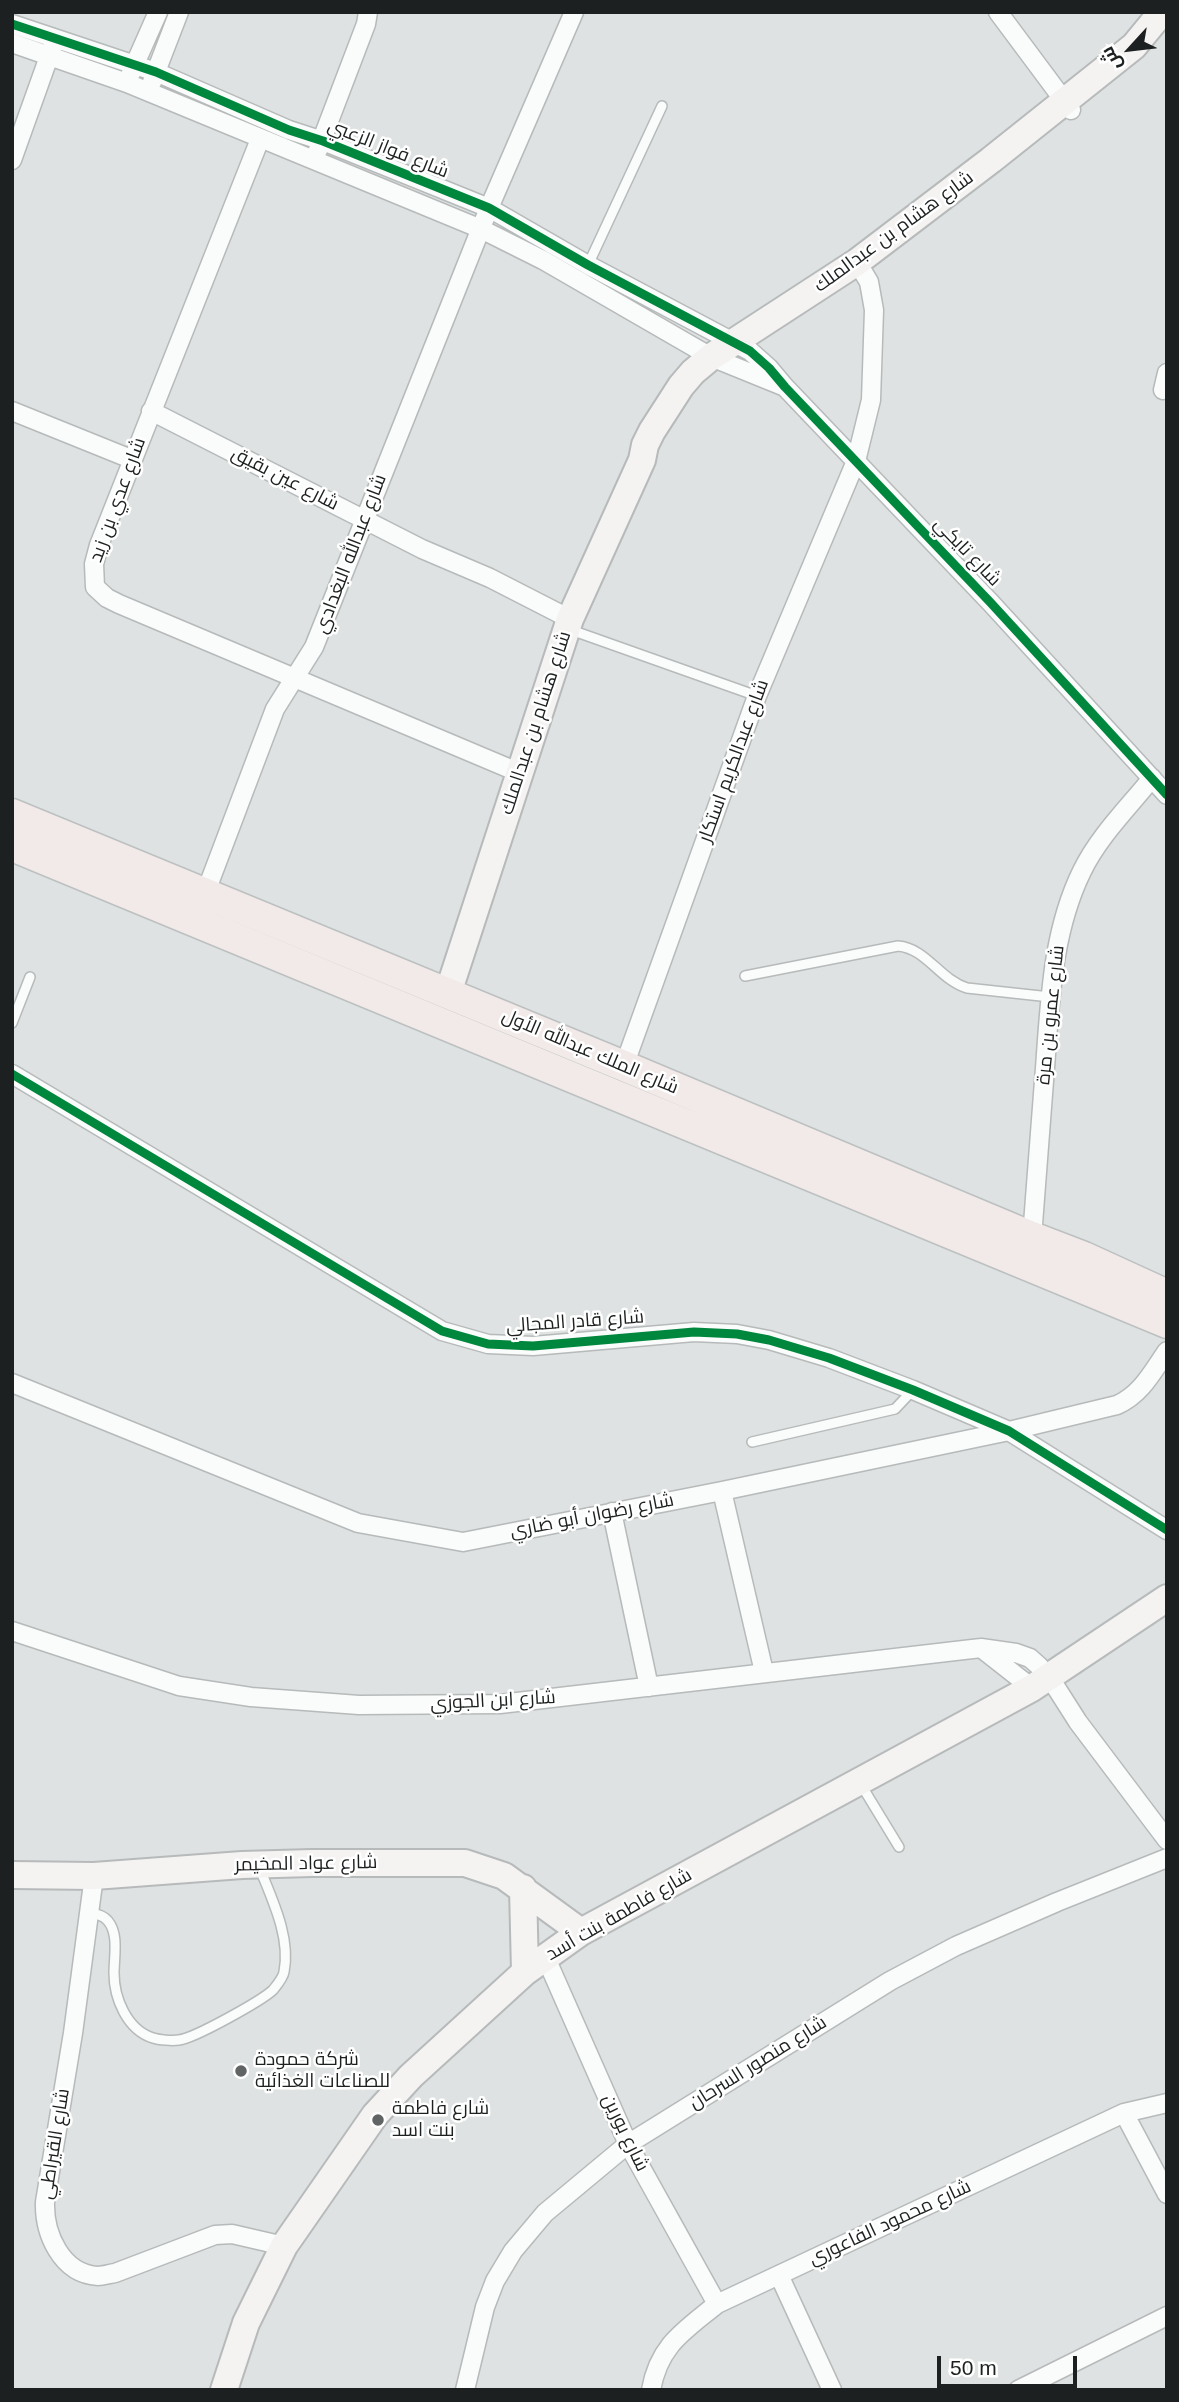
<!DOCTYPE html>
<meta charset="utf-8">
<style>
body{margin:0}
#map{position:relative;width:1179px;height:2402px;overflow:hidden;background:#dee2e2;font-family:Arial,Cairo,sans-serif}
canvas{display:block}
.frame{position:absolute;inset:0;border:14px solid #1d2020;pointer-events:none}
.north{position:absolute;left:1095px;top:14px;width:70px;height:70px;-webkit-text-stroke:5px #fff;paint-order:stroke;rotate:243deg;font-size:19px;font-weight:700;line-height:28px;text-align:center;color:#1d2020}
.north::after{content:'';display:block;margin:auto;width:24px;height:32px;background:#1d2020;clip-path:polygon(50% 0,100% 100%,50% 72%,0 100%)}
.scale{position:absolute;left:937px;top:2356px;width:140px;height:32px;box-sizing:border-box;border:4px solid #1d2020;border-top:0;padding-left:9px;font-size:21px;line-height:24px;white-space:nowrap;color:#1d2020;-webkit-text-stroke:5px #fff;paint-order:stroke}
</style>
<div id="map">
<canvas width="1179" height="2402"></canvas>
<div class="frame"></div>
<div class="north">ش</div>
<div class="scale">50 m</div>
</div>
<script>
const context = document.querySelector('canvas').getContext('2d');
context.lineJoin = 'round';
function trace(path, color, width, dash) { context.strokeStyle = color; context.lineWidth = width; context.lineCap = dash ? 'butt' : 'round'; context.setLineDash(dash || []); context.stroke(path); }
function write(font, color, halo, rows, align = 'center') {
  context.font = font + ' Arial,Cairo,sans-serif'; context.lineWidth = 5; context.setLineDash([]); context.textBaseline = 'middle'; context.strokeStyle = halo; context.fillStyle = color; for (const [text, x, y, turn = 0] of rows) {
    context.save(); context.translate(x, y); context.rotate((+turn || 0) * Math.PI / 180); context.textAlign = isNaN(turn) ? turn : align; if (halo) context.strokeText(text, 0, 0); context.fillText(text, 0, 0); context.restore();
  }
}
const lane = new Path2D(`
 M588,265l74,-159
 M571,630l186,66
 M745,976l153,-30c28,2 42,34 69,42l83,9
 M12,1023l18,-46
 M752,1442l143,-33 18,-19
 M860,1783l39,64
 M89,1913c7,1 14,2 19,8 11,13 6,36 6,52 0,25 13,57 39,65 6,2 19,3 26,2 16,-2 82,-39 94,-50 4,-5 10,-12 11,-18 7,-34 -12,-73 -24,-103`);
const street = new Path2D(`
 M998,12l73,98
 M12,24l144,48 133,58 34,11 166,67 99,57 162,86 19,17 16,19 205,215 177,193
 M12,43l115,40 354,146 62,31 168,97 74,30
 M131,73l27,-61
 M152,82l27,-70
 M260,139l-161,406 -5,19 1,23 12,11 12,6 401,169
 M318,150l48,-126 2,-12
 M12,160l40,-112
 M1163,390l4,-17
 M12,411l119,48
 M151,411l271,138 68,29 80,41
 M205,894l70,-185 39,-62 175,-439 85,-196
 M624,1066l133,-370 99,-235 15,-61 3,-90 -5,-28 -12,-20
 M12,1074l430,257 46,13 45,2 161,-14 43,2 32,6 60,18 84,32 96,41 158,99
 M1032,1237c4,-56 9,-113 13,-169 5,-67 7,-136 37,-197 17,-35 46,-63 70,-93
 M12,1383l346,140 105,19 259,-51 287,-60 108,-26c24,-10 36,-34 50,-54
 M722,1491l42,181
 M612,1512l37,175
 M12,1631l167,55 72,11 108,8 141,-1 481,-56 35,5 14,5 9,8 11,12 28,44 89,118
 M981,1648l51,40
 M94,1876l-21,157 -28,169c-1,31 16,72 53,74 5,0 11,-2 17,-3l100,-38 17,-1 52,12
 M545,1956l83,188 89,160
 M1124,2113l43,81
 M779,2275l53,115
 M465,2390l20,-83 10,-26 18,-30 32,-38 83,-69 262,-163 66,-35 101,-44 110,-44
 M651,2390c8,-45 33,-59 66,-86l407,-191 43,-10
 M1018,2390l149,-74`);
const secondary = new Path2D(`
 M448,993l122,-374 72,-159 3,-15 7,-14 29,-45 12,-14 18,-15 146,-95 134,-102 143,-114 28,-34
 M12,1875l82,1 148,-11 70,-2h153l39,13 77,56
 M523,1888l2,84
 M224,2390l22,-67 38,-77 91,-131 36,-39 114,-104 56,-40 451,-244 135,-90`);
const primary = new Path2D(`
 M12,814l612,252 408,171 52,20 83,38
 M12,846l1155,477`);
trace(lane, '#b7baba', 12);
trace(street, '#b7baba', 21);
trace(secondary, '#b7baba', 30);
trace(primary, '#bdc0c0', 33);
trace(lane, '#fafbfb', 9);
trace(street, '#fafbfb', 18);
trace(secondary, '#f5f2f2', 26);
trace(primary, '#f1eae9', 30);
trace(new Path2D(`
 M12,24l144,48 133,58 34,11 166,67 99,57 162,86 19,17 16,19 205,215 177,193
 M12,1074l430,257 46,13 45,2 161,-14 43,2 32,6 60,18 84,32 96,41 158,99`), '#00873e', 9);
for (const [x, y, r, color] of [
 [241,2071,7,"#616464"],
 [378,2120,7,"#616464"]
]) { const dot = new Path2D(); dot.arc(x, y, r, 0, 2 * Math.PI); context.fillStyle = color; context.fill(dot); trace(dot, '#fff', 2.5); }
write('19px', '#1d2020', '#fff', [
 ["شارع فواز الزعبي",388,149,22],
 ["شارع هشام بن عبدالملك",894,232,-36],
 ["شارع عين بقيق",285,479,27],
 ["شارع عدي بن زيد",118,500,-70],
 ["شارع تايكي",967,552,46],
 ["شارع عبدالله البغدادي",351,554,-69],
 ["شارع هشام بن عبدالملك",536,723,-72],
 ["شارع عبدالكريم استكار",734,761,-70],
 ["شارع عمرو بن مرة",1051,1015,-84],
 ["شارع الملك عبدالله الأول",590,1052,23],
 ["شارع قادر المجالي",575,1322,-4],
 ["شارع رضوان أبو ضاري",592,1516,-11],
 ["شارع ابن الجوزي",493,1701,-3],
 ["شارع عواد المخيمر",306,1864,-1],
 ["شارع فاطمة بنت أسد",619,1915,-30],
 ["شارع منصور السرحان",758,2063,-32],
 ["شارع بورين",625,2133,64],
 ["شارع القيراطي",55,2144,-81],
 ["شارع محمود الفاعوري",890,2223,-25]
]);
write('19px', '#1d2020', '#fff', [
 ["شركة حمودة",255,2060],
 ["للصناعات الغذائية",255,2082],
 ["شارع فاطمة",392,2109],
 ["بنت اسد",392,2131]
], 'left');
</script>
